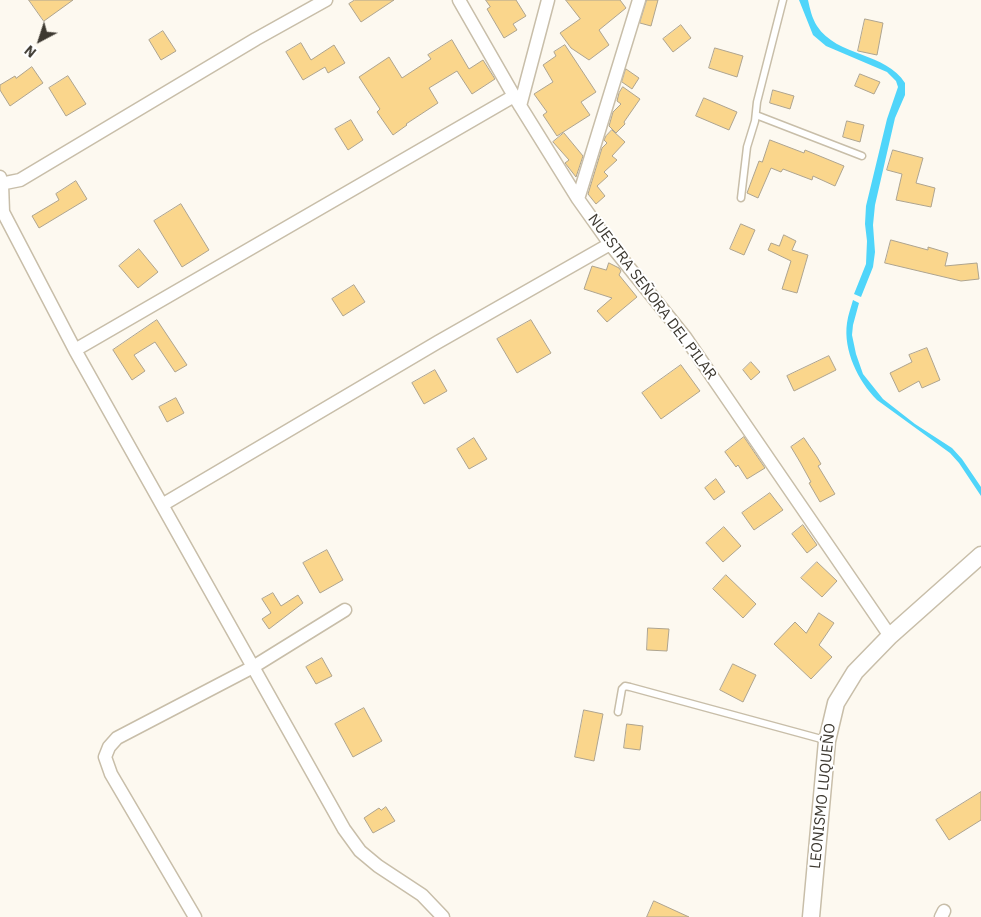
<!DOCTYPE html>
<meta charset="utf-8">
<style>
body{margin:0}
#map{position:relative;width:981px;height:917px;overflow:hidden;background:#fdf9f0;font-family:"IBM Plex Sans",sans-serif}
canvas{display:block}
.north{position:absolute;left:15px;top:15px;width:50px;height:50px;-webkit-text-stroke:4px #fff;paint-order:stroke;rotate:220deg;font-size:14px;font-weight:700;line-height:20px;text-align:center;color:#3d3931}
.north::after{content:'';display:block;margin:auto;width:18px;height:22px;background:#3d3931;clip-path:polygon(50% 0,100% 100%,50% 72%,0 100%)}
</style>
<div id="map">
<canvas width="981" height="917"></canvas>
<div class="north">N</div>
</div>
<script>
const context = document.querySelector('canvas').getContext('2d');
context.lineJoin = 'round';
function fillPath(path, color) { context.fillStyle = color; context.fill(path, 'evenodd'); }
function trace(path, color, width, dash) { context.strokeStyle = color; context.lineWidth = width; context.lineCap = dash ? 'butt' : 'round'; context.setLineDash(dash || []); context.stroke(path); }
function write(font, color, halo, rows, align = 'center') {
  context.font = font + ' "IBM Plex Sans",sans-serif'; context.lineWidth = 4; context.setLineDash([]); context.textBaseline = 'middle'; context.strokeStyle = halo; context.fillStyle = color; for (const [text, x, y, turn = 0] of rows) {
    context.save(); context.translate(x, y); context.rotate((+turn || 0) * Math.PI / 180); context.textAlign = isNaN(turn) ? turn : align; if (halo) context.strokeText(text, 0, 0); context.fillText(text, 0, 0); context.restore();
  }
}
fillPath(new Path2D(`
 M799,0h9c2,9 4,18 9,26 20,31 69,26 88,57v12l-10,23 -20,87 -2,20 2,27 -2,15 -12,30 -7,-3 12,-30 1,-23 -2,-17 1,-18 21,-87 11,-32 -2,-6 -9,-9 -61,-26 -13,-11z
 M853,300l6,3 -6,22 -1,10 4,19 7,20 20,25 32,25 37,24 10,11 19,28v9l-22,-33 -9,-10 -73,-53c-19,-19 -34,-50 -30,-77 1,-8 4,-16 6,-23z`), '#4fd5fa');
const building = new Path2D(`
 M29,0h44l-29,21z
 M355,0h39l-33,22 -12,-18z
 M486,0h30l10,16 -13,8 4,6 -13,8 -17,-29 3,-2z
 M566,0h54l6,8 -27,22 10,15 -20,15 -18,-12 -11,-15 20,-14z
 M647,0h11l-7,26 -11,-3z
 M865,19l18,4 -6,32 -19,-4z
 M681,25l10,13 -18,14 -10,-13z
 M163,31l13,20 -15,9 -12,-20z
 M452,40l17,29 14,-9 12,19 -23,15 -15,-23 -28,17 9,15 -32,21 1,1 -14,10 -16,-23 3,-3 -21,-32 30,-20 13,21 29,-19 -3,-4z
 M301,43l10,17 23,-15 11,18 -17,10 -3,-6 -22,13 -17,-28z
 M565,45l31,47 -15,10 9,13 -33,21 -14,-21 4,-3 -13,-18 19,-12 -10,-17 13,-9 -2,-4z
 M715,48l28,8 -6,21 -28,-9z
 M32,67l11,16 -33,23 -10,-16v-5l15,-9 1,2z
 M626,69l13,9 -7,11 -10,-7z
 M860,74l20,8 -6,12 -19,-8z
 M68,76l18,28 -20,12 -17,-28z
 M623,87l17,12 -16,23 1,2 -9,9 -7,-7 4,-14 8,-8 -4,-3 2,-8z
 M773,90l21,6 -4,13 -20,-6z
 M704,98l33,14 -8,18 -33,-14z
 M351,120l12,20 -15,10 -13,-21z
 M847,121l17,4 -4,17 -17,-5z
 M612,130l13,12 -13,14 5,4 -13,12 4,4 -11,10 8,10 -9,8 -8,-10 14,-46 5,-5 -3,-3 2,-4z
 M564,133l19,23 -7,21 -11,-14 4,-3 -16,-18z
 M770,140l34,13 1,-3 39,16 -9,20 -22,-10 -1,4 -29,-11 -2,3 -10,-4 -13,30 -11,-5 12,-32 3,1z
 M893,150l30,8 -7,25 19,5 -4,19 -35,-7 6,-26 -15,-4z
 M76,181l11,18 -48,29 -7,-12 27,-16 -3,-6z
 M181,204l28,46 -27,17 -28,-46z
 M741,224l14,6 -11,25 -14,-6z
 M784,235l12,6 -4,9 16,5 -11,38 -15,-4 9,-28 -23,-11 3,-7 8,3z
 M891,240l37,10v-3l20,6 -3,13 32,-3 2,16 -18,2 -76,-18z
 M139,249l19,23 -20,16 -19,-22z
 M609,263l10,5 2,3 -2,4 18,22 -30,25 -10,-11 15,-13 -28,-9 8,-23 14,4z
 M354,285l11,17 -22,14 -11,-17z
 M157,320l30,45 -12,7 -20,-30 -21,13 11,16 -13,9 -19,-30z
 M531,320l20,33 -34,20 -20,-34z
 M927,348l13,32 -18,8 -3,-7 -20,11 -9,-19 22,-11 -3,-7z
 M829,356l7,14 -42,21 -7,-15z
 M751,362l9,10 -9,8 -8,-10z
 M681,365l19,26 -39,28 -19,-26z
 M435,370l12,21 -23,13 -12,-21z
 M176,398l8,15 -17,9 -8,-15z
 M744,437l21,31 -18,11 -9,-14 -2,2 -11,-15z
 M474,438l13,21 -18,10 -12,-20z
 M804,438l13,19 4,7 -3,2 17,28 -15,8 -11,-19 2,-1 -11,-20 -9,-15z
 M716,479l9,13 -11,8 -9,-12z
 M770,493l13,17 -29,20 -12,-17z
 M803,525l14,20 -10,8 -15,-19z
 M724,527l17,19 -18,16 -17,-19z
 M327,550l16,30 -23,13 -17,-30z
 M817,562l20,19 -15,16 -21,-19z
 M726,575l30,29 -13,14 -30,-29z
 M273,593l8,13 17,-11 5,8 -34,26 -7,-10 9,-6 -9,-14z
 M819,613l15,10 -15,22 13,12 -21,22 -37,-35 21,-22 11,11z
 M648,628l21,1 -2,22 -20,-1z
 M322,658l10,18 -16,8 -10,-17z
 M733,664l23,11 -13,27 -23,-12z
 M364,708l18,33 -29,16 -18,-33z
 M584,710l19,4 -9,47 -19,-4z
 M627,724l16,2 -3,24 -16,-2z
 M981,792v28l-32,20 -13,-20z
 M386,807l9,14 -22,12 -9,-15 15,-10 2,2z
 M654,901l35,16h-42z`);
fillPath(building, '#fad68c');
trace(building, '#aea48f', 1);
const service = new Path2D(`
 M756,115l106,41
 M741,198l6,-51 8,-26 2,-19 26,-102
 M618,712l4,-23 3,-3 5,1 195,53`);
const minor = new Path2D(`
 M459,0l55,96 64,103 32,45 75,93 205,299
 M520,106l28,-106
 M0,177l2,7 1,28 72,138 269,479 16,22 18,15 44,29 21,22
 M0,184l20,-4 236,-141 70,-39
 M578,199l61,-199
 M75,350l439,-254
 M162,505l276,-163 172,-98
 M195,917l-84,-143 -6,-17 4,-10 8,-9 136,-71 92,-57
 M941,917l3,-6`);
const tertiary = new Path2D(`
 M811,917l16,-176 9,-38 19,-31 35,-36 91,-81`);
trace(service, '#c8bea9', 9);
trace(minor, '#c8bea9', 15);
trace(tertiary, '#c8bea9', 19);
trace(service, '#fff', 6);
trace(minor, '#fff', 12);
trace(tertiary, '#fff', 16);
write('15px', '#3d3931', '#fff', [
 ["NUESTRA SEÑORA DEL PILAR",652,297,53],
 ["LEONISMO LUQUEÑO",823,796,-84]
]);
</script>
